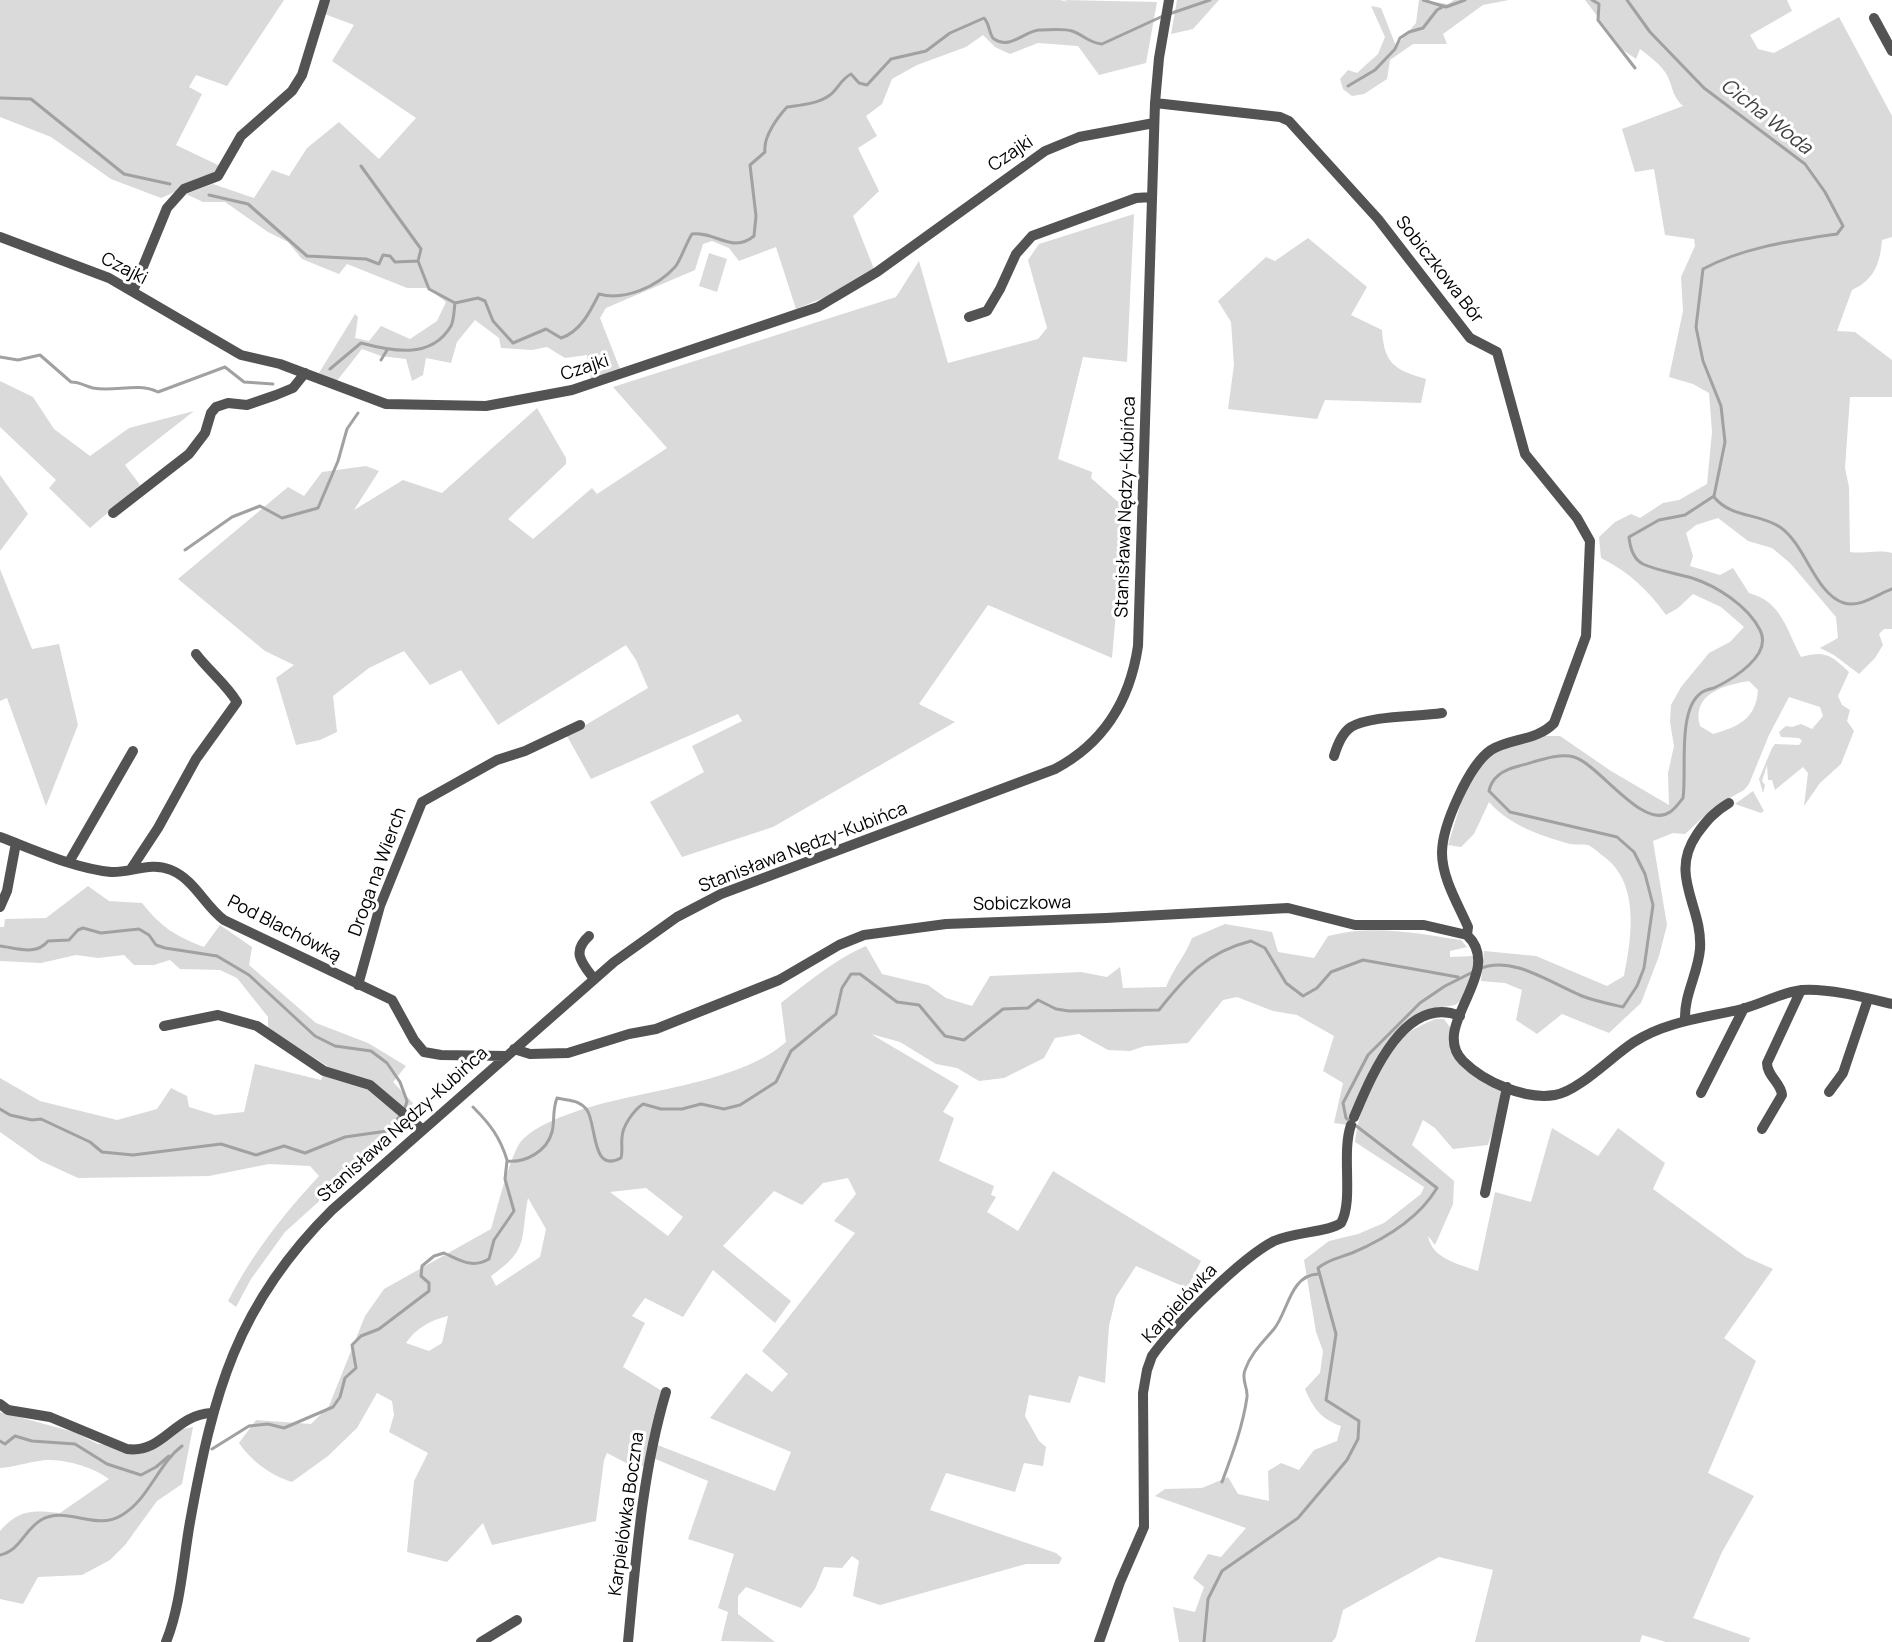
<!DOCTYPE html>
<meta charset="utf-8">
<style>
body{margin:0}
canvas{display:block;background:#fff}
</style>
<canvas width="1892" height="1642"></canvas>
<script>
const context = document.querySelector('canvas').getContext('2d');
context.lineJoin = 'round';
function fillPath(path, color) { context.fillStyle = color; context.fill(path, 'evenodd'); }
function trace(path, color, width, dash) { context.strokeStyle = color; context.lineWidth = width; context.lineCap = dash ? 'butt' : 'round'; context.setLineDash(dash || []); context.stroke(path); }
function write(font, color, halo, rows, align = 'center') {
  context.font = font + ' Manrope,sans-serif'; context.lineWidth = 6; context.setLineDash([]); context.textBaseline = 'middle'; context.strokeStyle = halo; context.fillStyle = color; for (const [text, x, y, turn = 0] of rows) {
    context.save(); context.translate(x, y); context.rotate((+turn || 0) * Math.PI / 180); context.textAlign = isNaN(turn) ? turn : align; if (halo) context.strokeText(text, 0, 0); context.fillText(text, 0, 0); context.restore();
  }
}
fillPath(new Path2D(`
 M0,0h284l-57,86 -31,-11 -7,12 13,7 -26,51 44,21 -12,12 -47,20 -50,-19 -60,-42 -51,-20z
 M324,0h736l9,2 -5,-2 93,2 -11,61 -47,12 -21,-29 -40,-3 -28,11 -15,-7 -12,-12 -17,12 -49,18 -25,14 -10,25 -16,12 11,20 -19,12 21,43 -26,25 21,53 -41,25 -37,15 -20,-62 -37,14 -10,-13 -17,-7 -9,3 -8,26 -89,38 -6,10 20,51 -29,11 -4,-25 -22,3 -18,-11 -15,3 -31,-2 -2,-10 -24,-18 -18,22 -6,21 -25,-5 -3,17 -11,6 -6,-22 -25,-3 -19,-7 -26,33 -17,-9 36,-59 3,3 -3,21 14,3 12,-15 29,13 27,-18 9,-19 -19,-14h-20l-60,-24 -8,10 -37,-15 -14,-17 -20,-10 -43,-30h-22l-17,-8 27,-10 41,14 18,-28 17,6 18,-28 32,-26 40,37 37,-41 -84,-57 22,-36 -35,-13z
 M1177,0h42l-26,29 -22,5z
 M1419,0l29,4 6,-4h55l-26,5 -40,29 4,10h-34l-23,16 -3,19 -23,15 -12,2 -9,-7 -3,-10 8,-9 9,3 21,-19 7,-17 -14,-31 10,2 15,38 20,-23z
 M1585,0h202l5,11 -42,24 8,14 16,4 65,-36 53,99v121l-10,3c-2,24 -8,40 -30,50l-15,41 18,1 37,28v37h-42l-5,71 4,19 1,65c15,2 28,-3 42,1v76h-8l-5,5 4,11 -8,13 -16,16 -25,-19 -14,-7 18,-10 -2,-21 -46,-54 -18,-15 -24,-7 -30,-23 -22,7 -10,8 7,23 -3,10 30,9 13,-7 16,25c33,9 37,36 52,64 24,-7 30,-2 48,15l-11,24 4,9 8,5 -3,11 7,10 -13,33 -21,19 -16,23 4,-33 -5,-6 -28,23 -3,-10h-4l-1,-15 -5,16 3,4 -2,8 -4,-14 13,-31 3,-4 24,1 3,-4 -3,-3 -18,-1 -2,-5 7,-6 6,1 9,-3 11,5 11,-13 -3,-9 -31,-10 -20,38 -20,49 -5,6 -30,17 -29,27 -12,-1 -20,8 14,84 -8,31 -18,47 -32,30 -47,-19 -25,20 -21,-14 6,-30 -17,-7 -24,-2 3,-30 52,5 71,30 17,-10c8,-39 16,-94 -21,-120 -4,-3 -10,-9 -15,-11 -6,-1 -12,0 -18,-1 -29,-8 -61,-19 -81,-42l-15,32 -13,13 -13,-2 16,-52 14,-31 17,-13 45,-13h20l51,35 58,34 -1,-32 6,-27 -4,-24 1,-17 10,-18 28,-34 21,-11 14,-15 -23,-20 -28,-13 -15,14 -12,7c-18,-25 -37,-43 -65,-57l-2,-21 16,-15 16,-8 9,4 23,-15 16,-3 28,-16 5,-52 -3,-39 -16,-9 -24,-7 14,-66 -2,-34 14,-31 -1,-7 -29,-4 -11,-66 -19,3 -13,-43 61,-23c-10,-9 -10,-17 -15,-29 -6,-12 -18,-20 -28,-28l-4,10 -13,-9zM1749,681l9,9c-2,29 -20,37 -45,44l-13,-8c-9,-32 24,-41 49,-45z
 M1134,214l-7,148 -44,-5 -25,102 34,13 -1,6 34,30 -13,150 -124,-53 -69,99 36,18 -182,105 -91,30 -32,-55 54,-30 -12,-26 50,-25 -4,-7 -147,65 -24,-43 81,-48 -12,-28 -10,-15 -128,80 -37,-55 -31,15 -26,-34 -35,17 -36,28 4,36 -17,8 -24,5 -20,-67 18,-13 -29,-14 -87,-72 110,-92 16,9 18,-24 44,-6 13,5 -25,39 49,-30 39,13 95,-85 29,50v6l-58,55 25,20 59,-51 5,6 70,-46 -54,-61 283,-90 23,-36 29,102 90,-24 9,-11 -19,-68 11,-16z
 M1308,238l59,49 -16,28 31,15c2,34 13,40 44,49l-5,24 -96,-3 -8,19 -89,-10 6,-44 -3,-43 -13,-21 48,-44 9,4z
 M709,253l18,6 -10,33 -18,-6z
 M0,381l33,16 21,32 36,27 39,-28 65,-17 -69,54 15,20 -50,43 -41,-40 7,-8 -56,-53z
 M0,475l28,39 -28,37z
 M0,569l32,80 27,-5 19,81 -32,81 -39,-108 -7,3z
 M1753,791l11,20 -3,2 -26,-9z
 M88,886l21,15 33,2c19,24 33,33 62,44l16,-22 32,22 -3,18 67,58 52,20 38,23 -13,16 20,21 -17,29 -111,100 -34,47 -15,28 -8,-6c25,-48 54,-85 91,-125l-9,-10 -41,-2 -60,12 -131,2 -37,-17 -41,-29v-54l40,23 77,19 40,-11 14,-21 16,8 2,11 26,8 29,-3 11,-48 66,16 6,-14 -59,-38v-11l-31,-39 -17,-8 -40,-1 -10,-9 -16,5h-20l-10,-10 -26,3 -22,-3 -35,8 -41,-2v-34h4l1,-8 41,-1z
 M1225,924l47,8 6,20 36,6 14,-22c44,-12 89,-3 133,4l6,7 -17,4v6l24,-1 -4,29 -7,14 -8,6 -19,3 -41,28 -47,89 -14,-2 9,-40 -20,-12 11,-35 -37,-21 -24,-4 -36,-14 -14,3 -35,43 -43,3 -15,5 -22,-1 -29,-16 -24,4 -11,20 -40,20 -25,3 -22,-13 -21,-4 -36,-22 -29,-8 88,52 -16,26 11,6 -15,43 55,25 -3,9 5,2 -9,15 31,19 35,-60 148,90 -14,27 -51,-22 -20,31 -7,29 -4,57 -26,-7 -9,27 -41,-8 -4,21 14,25 7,6 -3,19 -19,-3 -9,29 -69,-19 -16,37 126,43 6,5 -3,6h-33l-146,41 -27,-9 6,-35 -7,-5 -10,12 -18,-1 -9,22 -14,19 -55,-21 -8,9v18l37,28 -54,-1 7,-29 -10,-4 16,-54 -46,-15 20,-58 -55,-23 2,-14 120,47 16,-39 -81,-34 36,-45 26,19 16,-18 -26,-23 93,-118 -21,-12 22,-27 -8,-16 -25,5 -21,22 -28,-14 -51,55 68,55 -16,22 -62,-53 -30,47 -38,-19 -13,18 13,7 -22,44 39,24 -18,75h-12l-25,-13 -3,7 -8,61 -104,24 -9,-22 -36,39 -40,-10 7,-71 14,-28 -39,-21 5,-17 -2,-14 -15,-8 -20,35 -29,28 -36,26c-20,-6 -41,-21 -53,-39l17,-23 55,4 18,-18 36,-90 19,-27 107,-60c6,-19 20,-79 32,-90 15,-14 37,-22 57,-29 61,-20 158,-26 206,-68l-5,-39c27,-21 53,-43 85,-57l16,28 46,11 18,13 26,8 18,-30 91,-4 26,5 13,-10 3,21 43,-1c7,-18 19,-31 26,-49zM646,1188l37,29 -15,19 -58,-44zM528,1198l18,31 -6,28 -44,29 -5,-10c39,-27 29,-37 37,-78zM448,1316l-6,27 -13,8 -23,-8c10,-15 25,-23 42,-27z
 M1435,1019h9l6,8 1,21 50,41 -2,24 -11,32 -35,4 -18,-21 -12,-8 -11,25 42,36 -1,23 -18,41 -7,-9c4,23 31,28 50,35l17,-79 36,10 21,-74 46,28 20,-28 47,35 -12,26 93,68 27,12 -49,69 32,23 -48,112 46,23 -32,56 -29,66 57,20 -1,4h-83l-24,-7 -2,7h-165l18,-72 -54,-13 -96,53 -7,27 -4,5h-153l-6,-35 22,5 9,-25 -11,-9 15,-24 13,3 25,-29 -91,-32 10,-7 37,-1 26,-11 10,17 31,7 -1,-30 13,-8 18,7 15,-20 23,-9 4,-15c-20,-7 -28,-18 -36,-37l15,-16 3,-22 -7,-19 -12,-72 25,-19 29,-7 26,-11 37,-29 3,-7 -69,-45c3,-31 24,-84 48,-105 9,-8 21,-13 32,-18z
 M0,1412l74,20 24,12 18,1 43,-1 19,-14 15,-3 -11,57 -25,17 -32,44 -15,15 -28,15 -44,2 -15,27 -23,-5v-68c19,-22 33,-21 60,-18l49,-34c-17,-12 -38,-18 -58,-19 -13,-1 -35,7 -51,8z`), '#dadada');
trace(new Path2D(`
 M1423,0l23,7 19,-7
 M1592,0l7,4 -1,16 37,48
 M1169,14l41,-14
 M1348,86l27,-16 20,-21 5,-11 9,-6 14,-4 14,-18 7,-4
 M0,98l31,1 93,75 46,10
 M361,166l60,83 -3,12
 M209,195l39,9 59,52 59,3 13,5 4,-9 7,1 5,6 23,-1 11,28 26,14
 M0,357l18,3 22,-5 31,27c9,0 14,4 22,6 23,4 45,-6 65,4l67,-25 19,15 29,2
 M381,360l6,-10
 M330,369l31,-26c30,8 70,17 90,-17 3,-6 3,-16 4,-23l23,-5 7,3 8,20 20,22 33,-14 15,9c19,-6 29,-26 38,-44 25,7 58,-7 76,-27 5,-5 11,-24 17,-33 23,-3 40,20 62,2l2,-20 -6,-51 15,-13c-2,-15 12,-34 22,-45 14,-2 31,-3 43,-12 8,-6 11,-16 21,-21l8,9 8,2 24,-26 35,-8 24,-18 34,-15c6,6 5,17 10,21 16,11 31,-8 45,-9 10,0 24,-2 33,1 12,4 17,12 30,13l61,-28
 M1714,497c17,21 45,16 66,30 26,18 35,67 64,76 16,5 34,-9 48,-14
 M185,550l47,-33 28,-11 22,12 36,-10 20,-47 9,-32 11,-16
 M0,946c17,2 36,10 48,-5l21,-1 9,-10 5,-2 18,5 38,-4 10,6 7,10 9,3 52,8 32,19 66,61 20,10 36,5 16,12 13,19 7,19 -2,7
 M1479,969c33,-15 73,15 103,27 13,5 28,8 41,11l14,-21 7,-18 9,-63 -8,-31 -11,-22 -17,-15 -107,-25 -21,-21c3,-15 17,-22 30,-25 16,-4 40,-14 55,-9 26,8 69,74 96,55 5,-3 9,-9 13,-14 4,-27 -6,-88 18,-105 3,-3 9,-4 13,-5 19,-9 59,-33 46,-58 -12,-24 -43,-44 -68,-52 -16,-5 -34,-7 -49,-14 -10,-5 -13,-17 -14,-27l30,-17 26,-5 29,-19 11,-54 -4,-36 -18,-45 -7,-34 7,-58c41,-22 88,-28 134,-35l6,-8 -18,-34 -20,-28 -101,-76 -54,-56 -23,-32
 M473,1107c17,17 27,30 34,53
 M0,1109l10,6 22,5 9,-1 49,23 12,10 31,3 88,-11 35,11 28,-9 21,7 40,-16 42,-6 13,-15
 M0,1441l5,3 10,-8 17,5 43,3 32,20 34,11 15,-8 13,-11
 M212,1449l37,-23 19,-2 16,4 49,-21 7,-10 5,-19 11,-10 -4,-23 9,-9 18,-7 50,-38v-8l-8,-7 1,-10 12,-10 10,-3c16,7 28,16 45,6l5,-19 20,-29 -9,-32 2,-18c19,2 40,-10 45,-29 3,-11 0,-21 5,-34 11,3 22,1 30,12 10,15 4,64 34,48 2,-8 0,-13 1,-20 0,-12 12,-28 21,-34l18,5h21l19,-5 23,5 16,-4 36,-23 15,-31 45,-37 6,-26 9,-14h9l37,28 22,3 26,31 19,4 39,-31 25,-1 10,-8 18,9 13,2 90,-1c27,-34 48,-58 92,-69l14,7 21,35 17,13 14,-8 14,-16 32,-12 95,17
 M1222,1482c10,-27 21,-56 25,-85 1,-10 -6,-17 -2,-27 6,-17 18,-28 29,-41 14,-17 16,-54 44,-55
 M0,1555c21,-5 24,-25 41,-35 25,-15 55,12 81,-5 27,-16 36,-51 60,-69
 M1204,1642l4,-43 14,-28 76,-53 49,-58 11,-21 1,-18 -33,-21 10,-66 -18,-66c11,-9 21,-10 34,-15 33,-14 67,-35 85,-65l-91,-70 -3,-15 25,-48 52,-52 25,-17 28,-14`), '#a1a1a1', 3);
trace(new Path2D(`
 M1874,18l18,33
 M1155,103l125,14 9,4 89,98 92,119 27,14 28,102 52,64 13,23 -4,95 -32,87c-17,18 -44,15 -63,27 -22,15 -49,76 -49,103 0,25 16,51 26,74l-1,8
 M0,237l109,41 132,77 39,9 106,40 100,2 86,-16 246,-83 59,-35 168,-121 34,-14 75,-14
 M133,291l34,-83 17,-19 34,-13 23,-40 51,-45 10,-16 23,-75
 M969,317l18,-6 13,-22 16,-35 16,-18 104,-38 16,-1
 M113,513l76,-59 16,-21 6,-20 5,-6 12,-4 19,2 29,-10 17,-7 12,-15
 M1334,756c3,-10 8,-23 17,-29 20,-12 66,-10 91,-14
 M0,837c35,13 73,31 111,35 20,1 40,-11 60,-2 24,10 33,35 53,50l168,80 22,40 10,12 17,3 65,1
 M69,862l64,-111
 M131,869l27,-41 38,-69 41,-57c-11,-18 -28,-31 -41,-48
 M0,907l7,-16 9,-48
 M589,936c-18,16 -7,27 5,43
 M358,985l22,-79 42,-104 75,-42 28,-9 55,-26
 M1685,1020c-1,-26 13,-46 15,-71 3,-43 -32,-73 -3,-115 10,-14 17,-22 32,-31
 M164,1026l54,-11 39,11 67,45 46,14 52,44
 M514,1049l16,5 38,-1 61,-19 27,-5 123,-49 60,-35 25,-10 82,-11 160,-6 182,-10 67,17h69l43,10c39,37 -39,91 -4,126 21,21 62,39 92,34 24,-4 57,-39 79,-53 33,-21 70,-24 108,-33 20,-5 40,-17 60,-19 26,-2 65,8 90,14
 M1829,1092l14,-19 25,-74
 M1701,1093l43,-85
 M1354,1117c16,-38 50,-124 106,-101
 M1762,1129l20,-34c-1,-12 -15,-19 -15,-32l34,-73
 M1485,1193l22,-106
 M0,1404l8,6 42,7 77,32c36,5 47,-34 84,-36
 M166,1642c15,-37 17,-81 24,-120 23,-128 46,-217 142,-312l282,-248 63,-45 44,-23 334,-125c49,-26 75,-69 83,-123l17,-543 4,-45 10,-58
 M481,1642l36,-22
 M628,1642c8,-84 14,-169 38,-250
 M1099,1642l21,-60 24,-55 -1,-134 4,-23 5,-14c22,-31 89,-98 122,-115 20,-9 55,-9 67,-18 13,-23 0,-69 10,-98`), '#535353', 10);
write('18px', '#000', '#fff', [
 ["Czajki",1011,154,-34],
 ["Czajki",124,269,27],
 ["Sobiczkowa Bór",1439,270,52],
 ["Czajki",585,368,-18],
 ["Stanisława Nędzy-Kubińca",1126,507,-88],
 ["Stanisława Nędzy-Kubińca",803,848,-21],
 ["Droga na Wierch",378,872,-70],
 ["Sobiczkowa",1022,904,-1],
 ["Pod Blachówką",284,929,27],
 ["Stanisława Nędzy-Kubińca",403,1125,-42],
 ["Karpielówka",1180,1304,-47],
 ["Karpielówka Boczna",627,1514,-82]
]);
write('italic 20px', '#424242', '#fff', [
 ["Cicha Woda",1766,117,38]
]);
</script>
